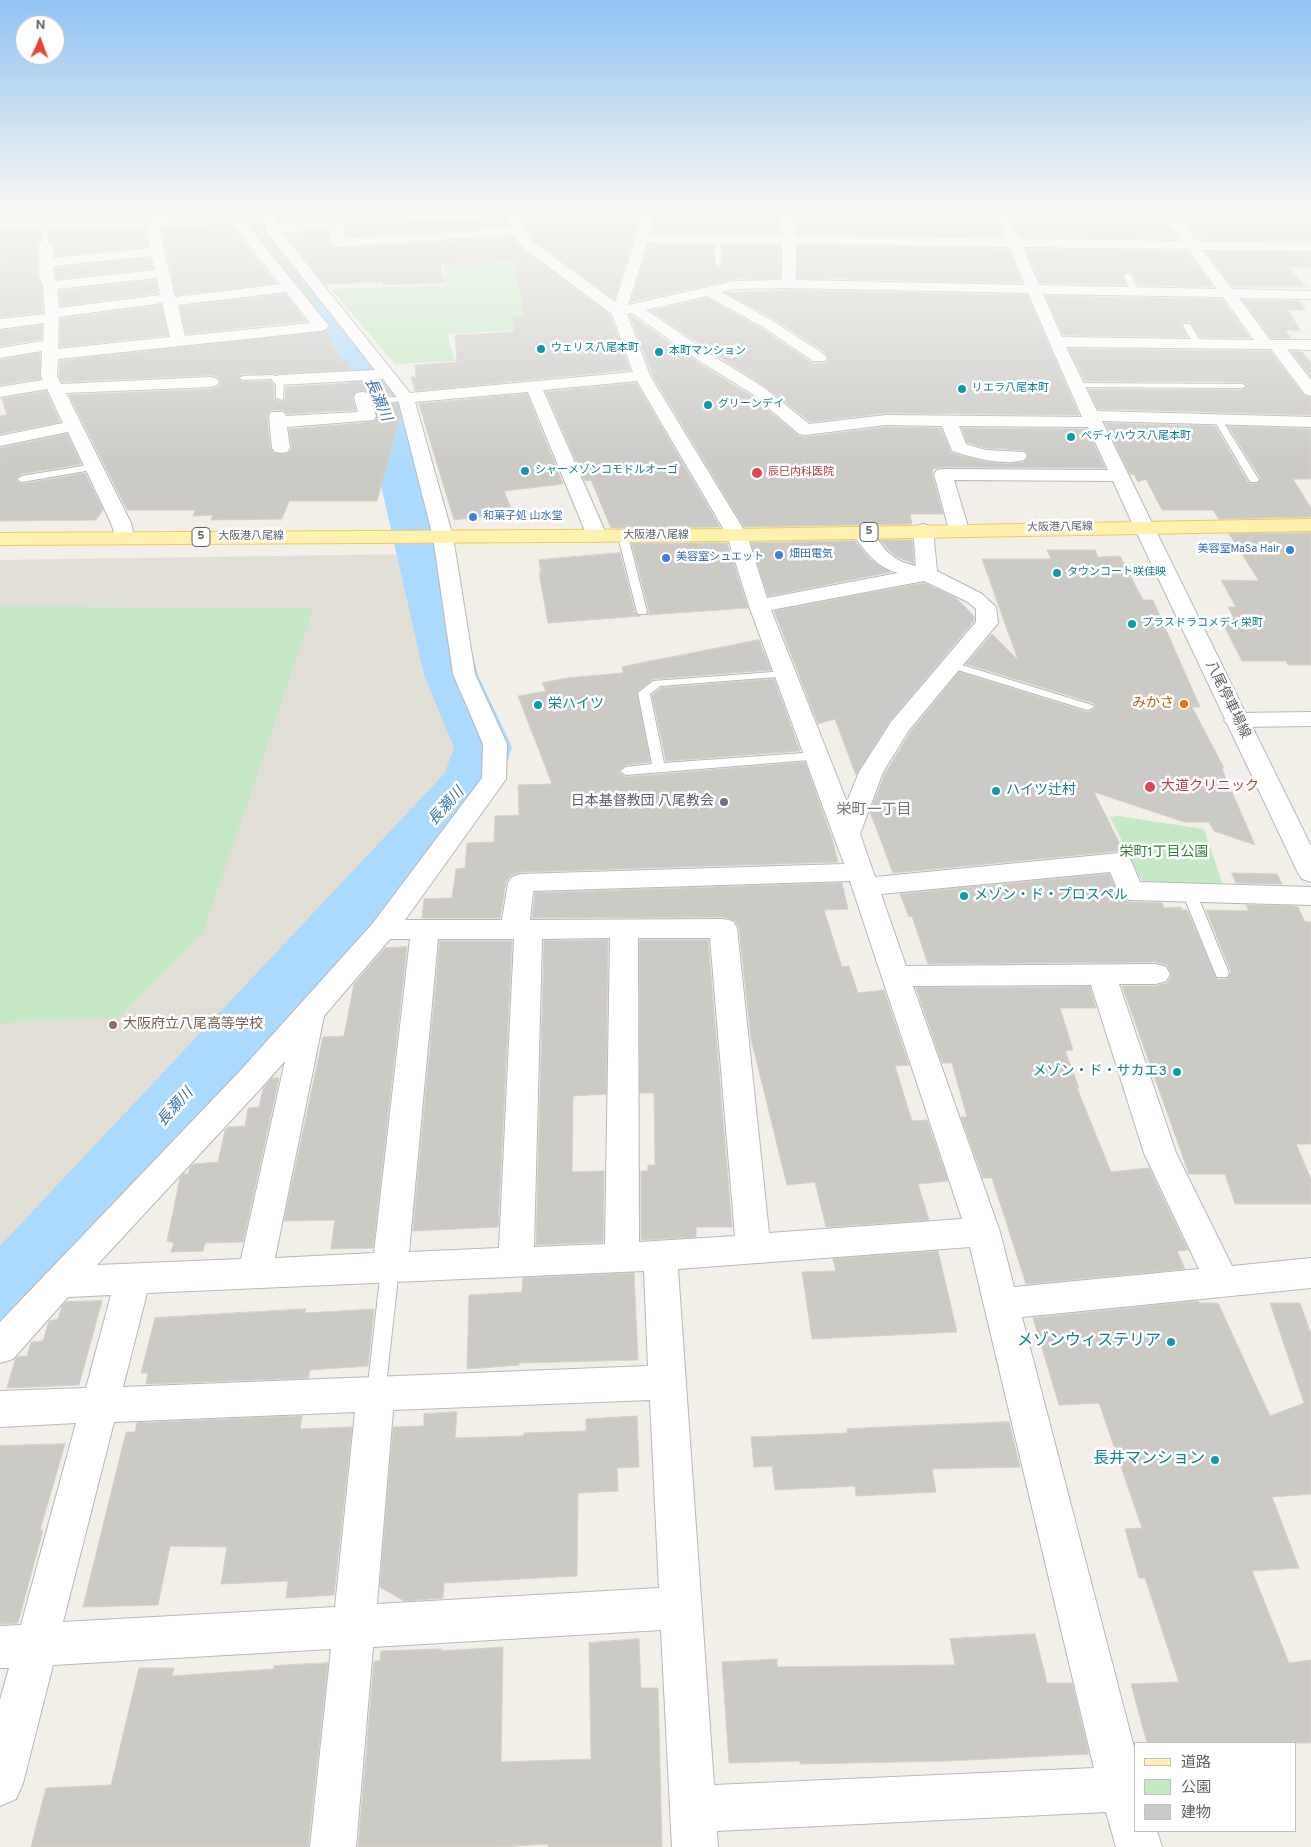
<!DOCTYPE html>
<meta charset="utf-8">
<style>
body{margin:0}
#map{position:relative;width:1311px;height:1847px;overflow:hidden;background:#f1efe8;font-family:Overpass,"Noto Sans JP",sans-serif}
canvas{display:block}
.legend{position:absolute;left:1134px;top:1742px;width:162px;height:90px;box-sizing:border-box;background:#fff;border:1px solid #bfc1c3;margin:0;padding:6px 9px;list-style:none;font-size:15px;color:#5f6368}
.legend li{display:flex;align-items:center;gap:10px;height:25px}
.legend b{width:25px;border:1px solid #bfc1c3}
.north{position:absolute;left:15px;top:15px;width:50px;height:50px;box-sizing:border-box;background:#fff;border:1px solid #bfc1c3;border-radius:50%;rotate:2deg;font-size:14px;font-weight:700;line-height:20px;text-align:center;color:#5f6368}
.north::after{content:'';display:block;margin:auto;width:18px;height:22px;background:#ea4335;clip-path:polygon(50% 0,100% 100%,50% 72%,0 100%)}
</style>
<div id="map">
<canvas width="1311" height="1847"></canvas>
<ul class="legend">
<li><b style="height:6px;background:#fff2af"></b>道路</li>
<li><b style="height:14px;background:#c5e8c5"></b>公園</li>
<li><b style="height:14px;background:#cccac5"></b>建物</li>
</ul>
<div class="north">N</div>
</div>
<script>
const context = document.querySelector('canvas').getContext('2d');
context.lineJoin = 'round';
function fillPath(path, color) { context.fillStyle = color; context.fill(path, 'evenodd'); }
function trace(path, color, width, dash) { context.strokeStyle = color; context.lineWidth = width; context.lineCap = dash ? 'butt' : 'round'; context.setLineDash(dash || []); context.stroke(path); }
function write(font, color, halo, rows, align = 'center') {
  context.font = font + ' Overpass,"Noto Sans JP",sans-serif'; context.lineWidth = 5; context.setLineDash([]); context.textBaseline = 'middle'; context.strokeStyle = halo; context.fillStyle = color; for (const [text, x, y, turn = 0] of rows) {
    context.save(); context.translate(x, y); context.rotate((+turn || 0) * Math.PI / 180); context.textAlign = isNaN(turn) ? turn : align; if (halo) context.strokeText(text, 0, 0); context.fillText(text, 0, 0); context.restore();
  }
}
fillPath(new Path2D(`
 M412,554l18,114 28,63 -5,54 -453,481v-706z`), '#e1ded6');
fillPath(new Path2D(`
 M543,261l51,43 15,21 -162,9 8,27 -60,3 -64,-75 115,-4 -2,-21z
 M0,606l313,3 -110,324 -84,84 -119,6z
 M1118,816l86,13 19,56 -81,-4 -32,-64z`), '#c5e8c5');
fillPath(new Path2D(`
 M229,209h31l119,155 29,55 70,256 34,72 -10,32 -9,13 -463,538 -30,11v-95l445,-473 9,-26 -30,-72 -58,-256 -20,-46z`), '#aadaff');
const building = new Path2D(`
 M60,209h60l-3,5 36,-1 -4,4 -140,4 9,-11z
 M254,209h5l6,23 41,53 10,22 -70,-86 13,-1z
 M275,209h136l-3,11 77,-1 -2,-9 21,-1 5,17 -164,11 2,-11 -4,-5 -65,1z
 M520,209h121l-7,28 -20,62 -81,-59 -6,-10z
 M657,209h122l1,25 -128,-2z
 M795,209l197,1 11,27 -206,-3z
 M1016,209h143l19,30 -158,-2 -12,-27z
 M1175,209h136v32l-114,-2z
 M231,226l45,57 -100,12 -14,-67z
 M145,229l3,17 -93,10v-11l-5,-5 -1,-8z
 M39,232l1,8 -3,5v30l4,11 2,26 -43,5v-84z
 M329,232l-2,12 9,5 177,-12 8,11 89,67 20,55 -215,21 -4,-14h5l-1,-12 42,-3 -2,-27 60,-3 -2,-15 11,-1 -9,-55 -75,4 5,18 -62,2v-3l-58,2 -40,-50z
 M649,244l64,1v19l4,4 6,-4v-19l57,1v32l-45,1 -104,23z
 M798,246l210,3 14,34 -224,-5z
 M1026,249l161,2 26,36 -75,-2 -5,-11 -5,-3 -7,3 5,11 -86,-2z
 M1206,252l105,1v14h-23l18,20h-73z
 M150,258l3,10 -96,11 -2,-11z
 M155,280l3,13 -97,13 -2,-15z
 M789,290l238,5 52,120 -193,-2 -76,9 -46,-36 -53,-34 -60,-41 56,-13 55,31 50,34h13l4,-4 -3,-6 -52,-34 -48,-26z
 M285,294l21,27 -120,13 -6,-27z
 M1046,296l176,3 28,39 -50,-1 -10,-15h-6l-3,3 6,12 -124,-2z
 M1243,300l56,1 7,9h-18l13,21 -16,-1 6,8h-20z
 M161,305l7,30 -108,12 1,-28z
 M630,315l67,47 53,33 49,41 6,1 81,-10 55,1 10,25 36,9 19,2 18,-2 4,-7 -4,-5 -39,-2 -18,-6 -5,-14 125,1 18,39 -162,-1 -10,2 -1,5 11,40h-33l2,10 -168,3 -92,-152z
 M42,325l-1,14 -41,7v-15z
 M327,331l14,30h7v9l-72,4h-33l-6,5 6,3 27,-1 4,4v14l8,3 3,-2 1,-13 96,-6 11,14 -21,2 -4,-6h-12l-4,6 4,13 -69,4 -4,-4h-12l-4,6 3,32 4,5 13,1 5,-5 -3,-20 85,-7 4,-7 -3,-9 22,-3 3,13 -23,85h-88l-7,18 -71,1 2,-5 -20,1 2,-6h-68l-58,-115 142,-6 7,-2 3,-4 -3,-6 -7,-2 -149,7 -3,-6 1,-15z
 M1069,349l201,2 34,44 7,3v17l-213,-6 -10,-20 154,1 6,-5 -6,-3 -157,-1z
 M1291,351l11,1 9,10v15z
 M40,353v26l-40,6v-25z
 M636,383l84,144 -109,1 -20,-48 -6,1 -39,-89z
 M46,391l14,31 -60,12v-18l7,-1 -5,-16z
 M527,394l36,90 -59,7 9,22 -59,7 -35,-116z
 M1105,423l110,3 32,55 4,3 7,-1 3,-4 -33,-53 83,3v50h-18l18,29v9l-92,2 -6,-9h-51l-16,-31 -8,3 -4,-8h-4z
 M67,434l14,30 -59,10 -7,6 7,4 63,-11 18,37 -7,10 -96,1v-73z
 M1311,533v132h-23l-2,-4h-44l-22,-43h14l-6,-11h8l-15,-27 38,1 -30,-47z
 M880,540h32l2,24 -19,-8z
 M855,541l15,18 21,13 -123,24 -17,-53z
 M632,543h95l21,65 -101,7 2,-3z
 M1047,550h48l3,7 22,-1 23,44h10l47,107h-8l32,61 -2,1 33,76 -41,-14 -5,-9h-25l-90,-30 30,60 -4,-1 -227,22 -23,-61 15,-39 26,-42 48,-59 125,39 5,1 7,-5 -3,-4 -127,-39 26,-30 26,26 -36,-101h69z
 M620,553l15,59 6,4 -93,7 -9,-50h2l-2,-13z
 M924,583l32,15 18,18v5l-84,100 -34,54 -21,-56 -17,5 -44,-113z
 M759,640l12,30 -118,9 -16,13 13,70 -24,3 -8,7 8,5 179,-15 27,76 6,24 -317,10 -10,3 -5,7 -6,36h-78l2,-19 28,-1 4,-29 9,-1 2,-25 27,-1 1,-26 24,-1 -1,-30 34,-1 -34,-88 28,-5 -4,-8 25,-5 56,-5 -1,-6z
 M774,679l26,72 -134,10 -14,-66 9,-7z
 M1232,873l45,1 5,10 -46,-1z
 M1109,874l11,25 10,3 32,1 2,5 17,-1 1,3h5l30,69h10l4,-7 -25,-62 43,1 -3,-6 46,1 6,1 7,15h6v222h-15l15,35v25h-76l-10,-30h-36l-67,-188h34l11,-3 5,-8 -5,-10 -11,-3 -228,2 -16,-48 -3,1 -9,-23z
 M842,883l6,26 -24,1 18,57 7,-1 9,27 26,-3 25,75 -14,1 17,55 15,-1 21,61 -30,3 11,36 -103,7 -11,-45 -28,3 -36,-146 -12,-111 -4,-8 -12,-3 -191,1 3,-25z
 M608,940l-2,154 -33,2 -1,76 32,-1 -1,71 -67,3 8,-304z
 M640,940h68l24,287h-36v10l-55,3v-69h7v-6h7l-1,-72h-14z
 M440,941h72l-14,286 -85,4z
 M407,947l-34,301 -42,1 4,-29 -51,1 39,-184 21,-1 10,-52 31,-36z
 M1090,987l6,21h-36l13,42 -8,1 14,37h-2l34,84 38,-4 39,82 -11,1 8,18 -159,15 -34,-106h-9l-22,-61h6l-15,-54h-10l-26,-75z
 M272,1078h7l-36,164 -38,1 -2,8 -32,1 3,-9 -7,-2 13,-63 3,-4h5l2,-7 4,-3 24,-2 7,-32 3,-3 17,-1 3,-18 11,-1 4,-18z
 M938,1251l19,81 -145,7 -10,-67 34,-1 -3,-12z
 M634,1273l4,87 -119,3v2l-52,4 2,-74 53,-3 1,-14z
 M102,1301l-23,84 -72,3 8,-28 2,-3 10,-1 4,-14 12,-1 6,-20 9,-2 4,-13 4,-4z
 M1198,1301l1,2h19l52,113 34,-13 -34,-100h30l11,31v160l-39,3 27,71 -47,3 37,92 22,-3v83h-164l-16,-59 48,-2 -34,-104h-6l-14,-49 17,-1 -43,-125 -40,2 -26,-87z
 M306,1309l-1,4 69,-4 -6,57 -58,4 -2,8 -162,6 2,-11h-7l14,-55z
 M457,1412l-2,26 68,-2 1,-3 62,-2v-12l51,-3 2,51 -22,1 1,23 -40,2 -1,83 -133,7 -1,15 -39,3 -24,-14 13,-160 31,-1v-12z
 M302,1416l-2,13 52,-2 -18,168 -48,3 2,-17 -67,3 6,-37 -57,-1 -12,59 -75,2 43,-175h9l2,-9z
 M1009,1422l11,45 -88,2 4,23 -80,4 -1,-10 -80,4 -3,-24 -18,1 -3,-30 96,-4v-4z
 M65,1444l-25,86h3l-25,93 -18,1v-178z
 M1035,1634l12,49h25l17,71 -142,7 -147,3v-3l-71,2 -7,-101 55,-3v8l178,-2 -5,-26z
 M639,1639l2,49h17l4,159h-114v-3l-49,3h-141l16,-186h6l1,-10 60,-2v2l62,-4 -2,115 90,-3 -2,-116z
 M328,1663l-20,184h-277l15,-59 65,-3 28,-117h35l-2,8 102,-7v-3z`);
fillPath(building, '#cccac5');
trace(building, '#d6d1c6', 1);
const service = new Path2D(`
 M43,224l3,2 3,19 -3,2 -3,-2 -3,-19z
 M718,237l3,2v25l-3,2 -3,-2v-25z
 M1127,273l4,2 8,17 -1,2 -7,-2 -8,-17z
 M1184,324h6l12,20 -1,2h-6l-12,-20z
 M273,375l11,5 -1,20 -7,-2v-17l-4,-2 -29,1 -4,-2 4,-2z
 M1073,383l169,1 4,2 -4,2 -166,-1h-3z
 M406,396l4,2 -1,2 -45,6 -4,-3 4,-3z
 M1215,418l7,2 37,60 -2,2h-6l-2,-2 -35,-60z
 M94,464l5,3 -2,2 -75,13 -5,-3 5,-3z
 M623,533l5,3 19,76 -1,2h-8l-1,-2 -19,-76z
 M952,662l140,43 2,2 -6,3 -4,-1 -136,-42 -2,-2z
 M786,671l6,3 -2,2 -130,10 -10,8 14,69 153,-11 4,1 2,3 -2,3 -195,16 -6,-4 6,-4 26,-3 -14,-71 15,-12z
 M1189,888l5,1 2,3 33,81 -2,4h-10l-2,-4 -33,-81 2,-3z
 M390,1261l6,2 3,5 -14,126 -2,6 -7,3 -7,-3 -2,-6 14,-126 3,-5z`);
const minor = new Path2D(`
 M159,209l12,1 -7,8 77,-1 88,109 -3,3 -5,2 -263,28 -1,17 4,8 150,-7 6,2 2,3 -2,3 -6,2 -145,6 65,130 3,14 -3,4 -7,2 -7,-2 -6,-18 -43,-91 -68,14v-10l63,-13 -16,-34 -47,8v-10l43,-7 -2,-4 1,-25 -42,7v-10l43,-7 1,-18 -44,6v-10l45,-5 -2,-28 -4,-11v-30l2,-3h10l2,3v13l97,-10 -3,-21 -147,4v-8l150,-4zM232,224l48,60 -105,13 -11,-46 -4,-25zM151,256l4,14 -100,11 -2,-15zM157,278l3,17 -101,13 -2,-19zM286,292l24,31 -125,13 -7,-31zM162,303l8,34 -112,12 1,-32z
 M261,209h12l4,15 66,-1 2,3 -2,13 168,-11 -5,-19h12l7,22 7,10 83,61 21,-64 7,-29h12l-5,25 132,2 -1,-27h12l2,27 211,3 -12,-30h12l13,30 163,2 -21,-32h12l23,32 115,2v8l-109,-1 30,39 79,2v8l-72,-1 31,42h41v10l-24,-1 24,31v16l-6,-2 -34,-45 -205,-2 31,64 214,6v10l-209,-6 52,106 -3,4 -7,2 -7,-2 -3,-4 -21,-46 -159,-1 15,50 -3,4 -7,2 -7,-2 -3,-4 -15,-56 3,-4 6,-1 165,1 -20,-43 -129,-1 7,18 19,6 39,2 3,4 -3,4c-24,6 -49,-2 -72,-9l-10,-25 -56,-1 -81,10 -6,-1 -48,-41 -53,-33 -66,-47 -5,1 23,62 97,159 20,63 131,-25c-22,-6 -33,-22 -46,-40l3,-4c18,-5 23,16 36,26 7,6 16,9 25,11l-3,-36 3,-4 7,-2 7,2 3,4 4,41 45,23 14,13 2,16 -89,107 -26,42 -23,62 15,43 245,-24 9,3 11,26 171,5v18l-181,-5 -9,-3 -11,-25 -229,22 25,72 250,-2 10,3 4,7 -4,7 -10,3h-37l57,169 56,113 79,-8v30l-289,29 113,434v80h22l5,16h-46l-10,-35 -389,19 1,16h-46l-11,-217 -288,17 -17,200h-46l21,-198 -278,16 -30,118 -7,16 -16,7v-106l9,-32h-9v-42l21,-1 55,-202 -76,4v-36l86,-3 25,-93 -43,2 -55,62 -13,4v-41l239,-250 134,-149 109,-145 1,-34 -30,-70 -20,-137 -35,-138 -15,-20 -103,6 -6,-2 -2,-3 2,-3 6,-2 95,-5 -109,-139zM331,230l-2,13 7,4 178,-12 8,12 90,67 21,58 -223,21 -129,-161zM648,242l134,2v36l-47,1 -107,24zM796,244l213,3 16,38 -229,-5zM1023,247l165,2 29,40 -178,-4zM789,288l239,5 54,124 -196,-2 -77,9 -46,-37 -53,-33 -64,-44 61,-14 56,31 50,34h12l2,-3 -2,-3 -52,-34 -52,-29 14,-3zM1043,294l180,3 31,43 -192,-3zM637,381l90,154 22,71 95,258 -323,10 -9,3 -4,6 -6,37h-97l101,-141 1,-35 -32,-70 -22,-137 -38,-135 113,-10 59,144 3,4 7,2 7,-2 3,-4 -64,-146zM924,581l44,21 8,7v13l-85,100 -32,50 -12,30 -76,-192zM850,881l112,338 -193,14 -32,-305 -4,-7 -10,-2 -193,1 3,-29zM610,938l-5,306 -71,3 8,-308zM638,938h72l25,298 -96,6zM390,939h20l-36,314 -99,5 49,-242zM438,939h76l-15,309 -90,4zM1091,985l53,168 55,116 -185,18 -14,-55 -87,-246zM285,1061l-44,198 -144,6 164,-177zM970,1247l124,521 -380,17 -36,-516zM644,1271l4,95 -525,21 24,-94zM650,1400l9,188 -282,16 16,-194zM355,1412l-20,195 -272,15 51,-200z
 M362,392l6,1 8,23 -2,4 -87,7 3,21 -3,4 -6,1 -6,-1 -3,-4 -3,-32 2,-4h12l3,4 72,-4 -4,-15 2,-4z
 M1311,712v14l-75,1 -8,-2 -4,-5 4,-5 8,-2z`);
const secondary = new Path2D(`
 M1144,521l7,2 3,4 157,319v36l-9,-3 -4,-6 -164,-346 3,-4z`);
const primary = new Path2D(`
 M1311,519v12l-574,10 -737,4v-12l737,-4z`);
trace(service, '#b5b8bc', 2);
trace(minor, '#b5b8bc', 2);
trace(secondary, '#b6babf', 2);
trace(primary, '#f2c960', 2);
fillPath(service, '#fff');
fillPath(minor, '#fff');
fillPath(secondary, '#fff');
fillPath(primary, '#fff2af');
const sky = context.createLinearGradient(0, 0, 0, 467);
sky.addColorStop(0, '#8fc3f1');
sky.addColorStop(0.45, '#f9f8f5');
sky.addColorStop(1, '#f9f8f500');
context.fillStyle = sky;
context.fillRect(0, 0, 1311, 467);
for (const [x, y, r, color] of [
 [541,349,5,"#0f9aa8"],
 [659,352,5,"#0f9aa8"],
 [962,389,5,"#0f9aa8"],
 [708,405,5,"#0f9aa8"],
 [1071,437,5,"#0f9aa8"],
 [525,471,5,"#0f9aa8"],
 [757,473,6,"#e0444e"],
 [473,517,5,"#3f7fe0"],
 [1290,550,5,"#3f7fe0"],
 [779,555,5,"#3f7fe0"],
 [666,558,5,"#3f7fe0"],
 [1057,573,5,"#0f9aa8"],
 [1132,624,5,"#0f9aa8"],
 [1184,704,5,"#e8710a"],
 [538,705,5,"#0f9aa8"],
 [1150,787,6,"#e0444e"],
 [996,791,5,"#0f9aa8"],
 [724,802,5,"#6b7280"],
 [964,896,5,"#0f9aa8"],
 [113,1025,5,"#8d6e63"],
 [1177,1072,5,"#0f9aa8"],
 [1171,1342,5,"#0f9aa8"],
 [1215,1460,5,"#0f9aa8"]
]) { const dot = new Path2D(); dot.arc(x, y, r, 0, 2 * Math.PI); context.fillStyle = color; context.fill(dot); trace(dot, '#fff', 2); }
write('11px', '#0d838f', '#fff', [
 ["ウェリス八尾本町",551,349],
 ["本町マンション",669,352],
 ["リエラ八尾本町",972,389],
 ["グリーンデイ",718,405],
 ["ペディハウス八尾本町",1081,437],
 ["シャーメゾンコモドルオーゴ",535,471],
 ["タウンコート咲佳映",1067,573],
 ["プラスドラコメディ栄町",1142,624]
], 'left');
write('11px', '#be3a42', '#fff', [
 ["辰巳内科医院",768,473]
], 'left');
write('11px', '#366cbe', '#fff', [
 ["和菓子処 山水堂",483,517],
 ["美容室MaSa Hair",1280,550,"right"],
 ["畑田電気",789,555],
 ["美容室シュエット",676,558]
], 'left');
write('11px', '#5f6368', '#fff', [
 ["大阪港八尾線",1060,528,-1],
 ["大阪港八尾線",656,536],
 ["大阪港八尾線",251,537]
]);
for (const [x, y, w] of [
 [869,532,18],
 [201,537,18]
]) { const box = new Path2D(); box.roundRect(x - w / 2, y - 9.5, w, 19, 4); context.fillStyle = '#fff'; context.fill(box); trace(box, '#5f6368', 1); }
write('bold 12px', '#5f6368', null, [
 ["5",869,532],
 ["5",201,537]
]);
write('14px', '#5f6368', '#fff', [
 ["八尾停車場線",1227,700,64]
]);
write('14px', '#c56008', '#fff', [
 ["みかさ",1174,704]
], 'right');
write('14px', '#0d838f', '#fff', [
 ["栄ハイツ",548,705],
 ["ハイツ辻村",1006,791],
 ["メゾン・ド・プロスペル",974,896],
 ["メゾン・ド・サカエ3",1167,1072,"right"]
], 'left');
write('14px', '#be3a42', '#fff', [
 ["大道クリニック",1161,787]
], 'left');
write('14px', '#5b616d', '#fff', [
 ["日本基督教団 八尾教会",714,802]
], 'right');
write('14px', '#348238', '#fff', [
 ["栄町1丁目公園",1164,853]
]);
write('14px', '#785e54', '#fff', [
 ["大阪府立八尾高等学校",123,1025]
], 'left');
write('italic 15px', '#4174aa', '#fff', [
 ["長瀬川",377,400,67],
 ["長瀬川",447,807,-48],
 ["長瀬川",176,1108,-48]
]);
write('15px', '#70757a', '#fff', [
 ["栄町一丁目",874,811]
]);
write('16px', '#0d838f', '#fff', [
 ["メゾンウィステリア",1161,1342],
 ["長井マンション",1205,1460]
], 'right');
</script>
